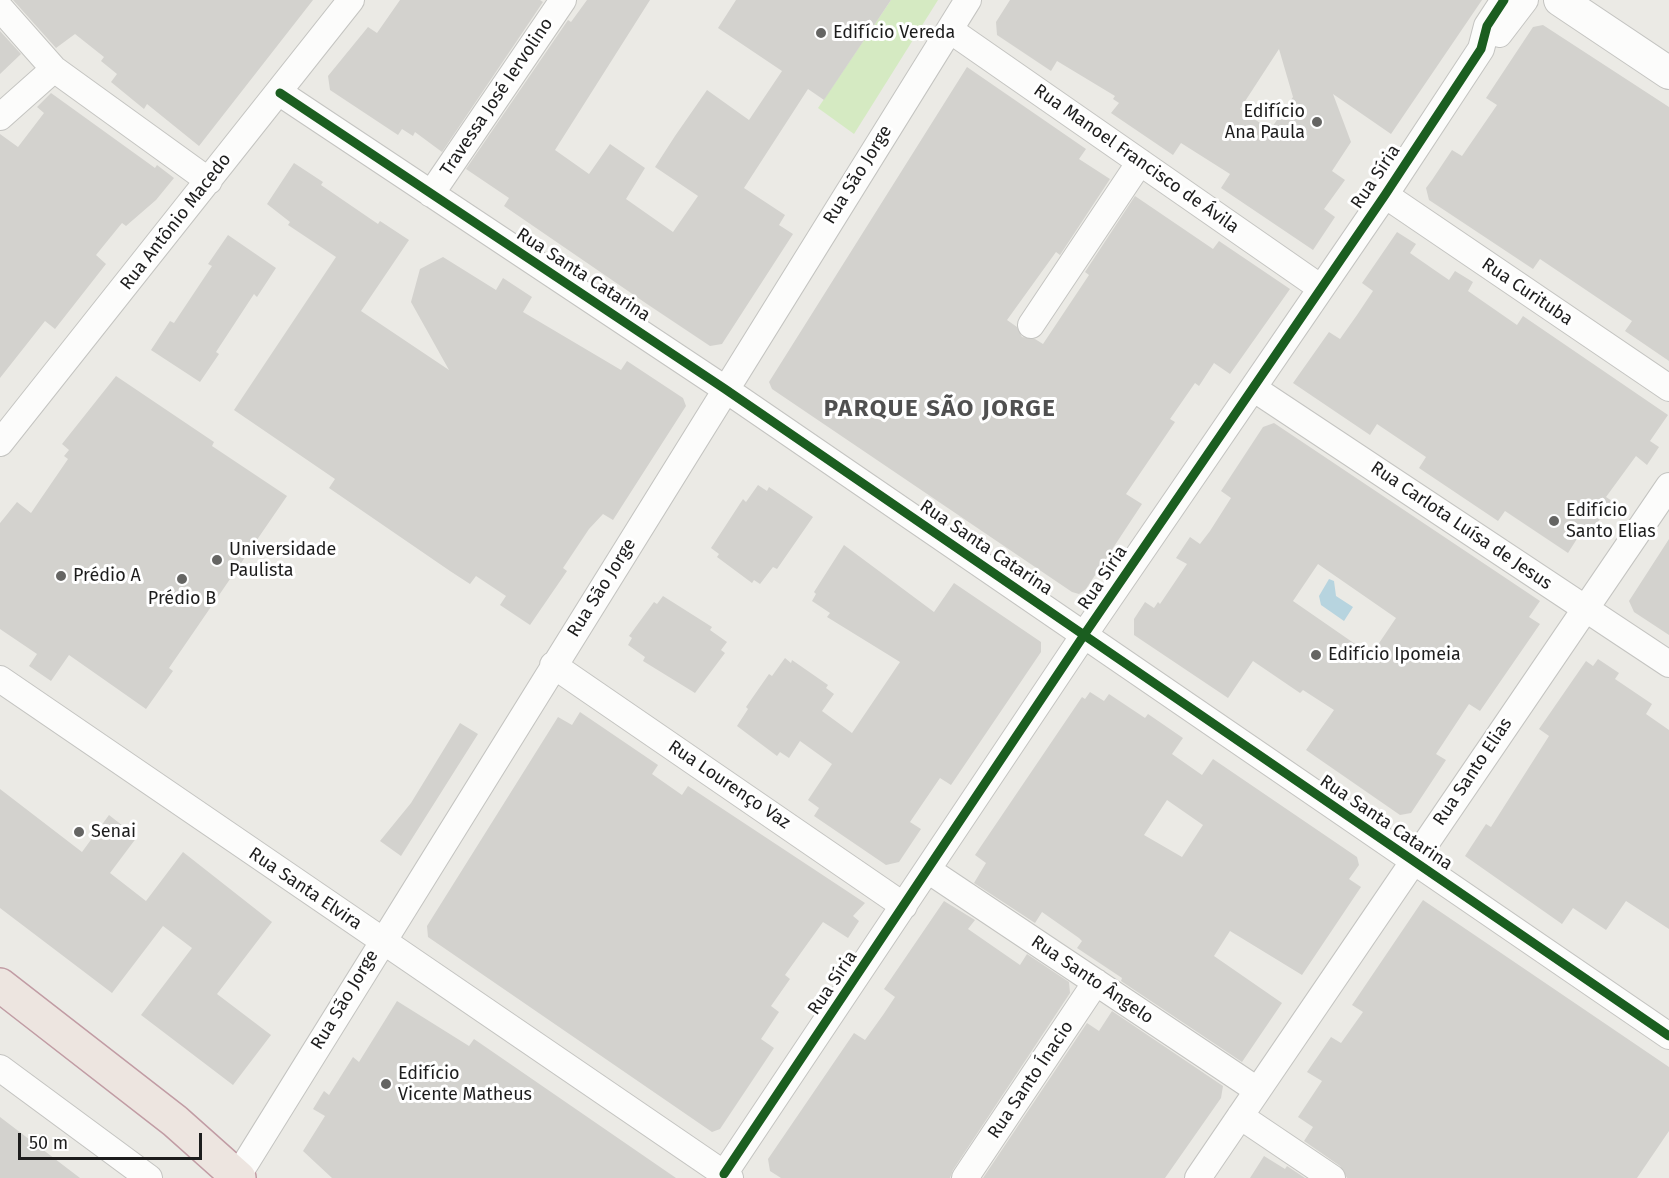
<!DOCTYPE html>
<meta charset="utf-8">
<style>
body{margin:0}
#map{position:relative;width:1669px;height:1178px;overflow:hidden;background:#ebeae5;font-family:"Fira Sans",sans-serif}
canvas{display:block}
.scale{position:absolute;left:18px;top:1133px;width:184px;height:27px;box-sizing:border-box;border:3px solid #1d1d1d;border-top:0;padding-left:8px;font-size:18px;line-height:21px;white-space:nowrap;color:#1d1d1d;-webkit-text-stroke:4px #fff;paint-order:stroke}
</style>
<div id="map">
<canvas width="1669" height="1178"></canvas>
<div class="scale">50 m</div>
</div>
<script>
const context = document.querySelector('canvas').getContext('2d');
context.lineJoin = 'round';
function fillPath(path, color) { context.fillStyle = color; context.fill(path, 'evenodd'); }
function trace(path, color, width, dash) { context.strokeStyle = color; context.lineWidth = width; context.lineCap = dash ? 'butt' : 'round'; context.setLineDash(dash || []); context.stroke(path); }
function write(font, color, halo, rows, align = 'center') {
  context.font = font + ' "Fira Sans",sans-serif'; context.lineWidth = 6; context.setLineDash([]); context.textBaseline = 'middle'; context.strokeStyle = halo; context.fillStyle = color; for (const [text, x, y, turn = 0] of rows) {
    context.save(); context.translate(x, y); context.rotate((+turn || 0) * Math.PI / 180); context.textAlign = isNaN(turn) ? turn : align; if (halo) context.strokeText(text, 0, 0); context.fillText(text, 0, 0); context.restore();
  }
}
fillPath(new Path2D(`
 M891,0h47l-84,134 -36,-26z`), '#d5eac2');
fillPath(new Path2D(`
 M1329,579l5,2 2,15 17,11 -9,14 -23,-16 -2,-9z`), '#b7d4df');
fillPath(new Path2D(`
 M13,0h300l-114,146 -52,-42 -3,5 -33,-27 6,-8 -16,-13 3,-4 -29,-23 -19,14z
 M400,0h140l3,2 -101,150 -27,-20 -2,4 -11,-7 -4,6 -68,-45 -2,-14 40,-49 9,6z
 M587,0h63l-95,150 34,24 21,-30 35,24 -19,31 47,33 25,-36 -43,-29 20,-31 32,-46 42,30 33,-49 -64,-43 18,-28h155l-67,100 -16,-11 -64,99 41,27 -6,10 14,9 -71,110 -12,2 -63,-42 -143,-98 5,-8 -43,-29 102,-149 3,2z
 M1010,0h472l-91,134 -58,-40 18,48 -19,29 13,9 -21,29 11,8 -22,33 -92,-62 9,-14 -49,-31 -8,12 -62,-42 8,-10 -6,-4 2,-3 -58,-35 -6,10 -54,-36 -1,-13zM1279,49l14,48 -23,33 -30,-21z
 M1543,25l126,82v254l-44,-30 7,-10 -92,-62 -7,10 -104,-69 -3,-12 6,-8 20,-30 10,6 35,-51 -11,-7 47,-71z
 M0,31l21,23 -21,20z
 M967,67l119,82 -7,10 31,20 -50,76 -4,-3 -49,68 10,7 5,10 13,2 8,5 46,-69 -4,-3 50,-76 78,53 6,-8 71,48 -60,85 -16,-11 -15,23 -4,-3 -25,36 5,3 -49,72 16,10 -56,85 -7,5 -7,-2 -300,-203 -3,-7z
 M51,93l104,75 2,-3 17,13 -18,22 -30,26 -4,-3 -26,32 10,9 -51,65 -10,-8 -45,57v-244l18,13 26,-34 -7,-6z
 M294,163l29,19 -2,3 57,39 2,-3 29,19 -48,71 88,59 -38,-68 9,-33 23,-12 53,33 7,-12 29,19 -9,15 98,58 6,-9 56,37 3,8 -73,114 -10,-6 -14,15 -26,39 4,3 -37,54 -30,-20 6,-9 -30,-20 -6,8 -20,-13 -121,-83 6,-9 -101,-69 102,-153 -48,-32 2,-3 -23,-18z
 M1397,232l19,12 -6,9 23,16 16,11 6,-9 18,11 -5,9 49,34 6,-9 145,99 -18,26 9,6 -12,18 -11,-9 -30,41 6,4 -25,37 -7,-4 -12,19 -63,-42 -7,10 -79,-53 7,-11 -49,-33 -7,11 -77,-52 36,-51 11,7 17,-24 16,-24 -11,-8z
 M228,235l48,33 -19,29 -3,-3 -38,58 3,2 -19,28 -49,-32 19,-29 4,2 38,-57 -4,-2z
 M116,376l98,66 -2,4 75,50 -118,172 4,3 -27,38 -77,-54 -18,26 -22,-15 8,-12 -37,-25v-106l17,-21 14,11 37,-54 -4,-3 5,-6 -7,-6z
 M1274,423l266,178 -11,16 11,7 -60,87 -11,-7 -33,50 10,6 -35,53 -11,2 -94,-65 28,-40 -31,-20 -3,3 -47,-32 -25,37 -94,-63v-16l11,-17 9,6 4,-6 2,2 27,-40 -11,-6 14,-21 10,7 10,-13 21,-33 -10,-7 42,-64zM1318,564l78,54 -25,37 -78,-54z
 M758,485l9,6 2,-4 44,30 -36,52 -4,-2 -13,17 -6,-4 -2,3 -35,-26 2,-3 -8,-6 32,-49 3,3z
 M1669,539v96l-35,-23 -5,-11z
 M844,545l90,67 20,-29 87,59v10l-90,133 -11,-7 -30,44 11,7 -22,33 -13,3 -72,-49 5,-8 -11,-8 24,-36 -32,-23 -11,17 -9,-6 -3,4 -40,-30 11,-17 -2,-2 23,-33 3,2 13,-18 6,5 1,-3 36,25 -2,3 8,6 -12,17 30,22 48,-71 -73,-45 3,-4 -18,-12 4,-7 -2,-2z
 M663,596l49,31 -2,3 17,12 -6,8 4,3 -30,40 -52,-32 2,-4 -17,-12 4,-7 -3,-2 25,-34 3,2z
 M1598,659l21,14 -4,6 37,25 -6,10 23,16v199l-43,-28 -20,29 -33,-22 -11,16 -97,-68 21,-32 5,3 58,-91 -10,-7 47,-68 7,5z
 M1090,692l14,9 5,-7 36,24 3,-4 35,24 -11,16 30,21 11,-16 144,98 2,8 -10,14 12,8 -59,88 -72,-44 -16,25 68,47 -40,59 -121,-81 1,-3 -45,-30 5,-7 -3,-3 -37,-26 -7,11 -61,-40 12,-20 -11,-8 107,-158 3,2zM1167,800l36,25 -21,32 -38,-22z
 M580,712l78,53 -6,9 30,21 6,-9 177,117 -12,13 6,5 -11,17 -25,-16 -38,53 5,4 -19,27 8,6 -18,27 13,9 -54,81 -8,3 -284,-195 -1,-11 131,-209 14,8z
 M460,723l18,11 -77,122 -21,-15 31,-38z
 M0,789l82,63 27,-37 28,22 -27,36 36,28 37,-49 89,70 -55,72 54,41 -38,50 -92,-70 51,-67 -29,-22 -51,67 -112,-85z
 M1423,900l246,167v64l-32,47h-290l-7,-12 -36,-25 9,-14 -15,-10 24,-36 -15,-9 24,-35 10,6 22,-31 -11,-7z
 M944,901l31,19 -7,9 52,36 7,-11 42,28 1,11 -117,177 -3,8h-169l-11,-7 -2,-12 86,-126 11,7 18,-25 12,-18 -11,-8z
 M397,1001l72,45 5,-7 202,139h-344l-29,-27 22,-35 -12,-7 11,-18 5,4 24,-38 6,5z
 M1112,1011l111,75 -2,12 -56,80h-182l104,-155 12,8z
 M0,1117l80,61h-80z
 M1264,1156l21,13 2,-3 18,12h-55z`), '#d3d2ce');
const minor = new Path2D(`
 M0,8l54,61 155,112
 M950,30l371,258
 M1499,34l26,-34
 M280,93l445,296 944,647
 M0,117l54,-48
 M431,194l132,-194
 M1385,195l284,193
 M1031,325l109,-163
 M1253,388l416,276
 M0,443l351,-443
 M553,665l351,241
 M0,679l730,499
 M928,870l329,220
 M0,1068l149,110
 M1240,1116l92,62
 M724,1174l360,-539 301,-440 96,-146 6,-23 17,-26
 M237,1177l731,-1177
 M965,1178l131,-196
 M1198,1178l471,-692`);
const tertiary = new Path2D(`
 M1560,0l109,73`);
const trunk = new Path2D(`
 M0,985l175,136 64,57`);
trace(minor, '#c4c4c1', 28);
trace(tertiary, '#c4c4c1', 34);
trace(trunk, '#c19ca4', 36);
trace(minor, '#fcfcfb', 26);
trace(tertiary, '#fcfcfb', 32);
trace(trunk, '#ede5e0', 33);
trace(new Path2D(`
 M280,93l445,296 944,647
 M724,1174l360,-539 301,-440 96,-146 6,-23 17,-26`), '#1b5e20', 9);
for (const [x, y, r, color] of [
 [821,33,6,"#656563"],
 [1317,122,6,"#656563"],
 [1554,521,6,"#656563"],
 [217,560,6,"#656563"],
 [61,576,6,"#656563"],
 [182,579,6,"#656563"],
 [1316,655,6,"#656563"],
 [79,832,6,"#656563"],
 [386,1084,6,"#656563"]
]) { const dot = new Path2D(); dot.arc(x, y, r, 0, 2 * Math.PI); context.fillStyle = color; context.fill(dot); trace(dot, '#fff', 2); }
write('18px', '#1d1d1d', '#fff', [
 ["Edifício Vereda",833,33],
 ["Edifício",1305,112,"right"],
 ["Ana Paula",1305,133,"right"],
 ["Edifício",1566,511],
 ["Santo Elias",1566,532],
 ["Universidade",229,550],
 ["Paulista",229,571],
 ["Prédio A",73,576],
 ["Prédio B",182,599,"center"],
 ["Edifício Ipomeia",1328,655],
 ["Senai",91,832],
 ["Edifício",398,1074],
 ["Vicente Matheus",398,1095]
], 'left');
write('18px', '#1d1d1d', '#fff', [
 ["Travessa José Iervolino",497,97,-56],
 ["Rua Manoel Francisco de Ávila",1136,159,35],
 ["Rua São Jorge",858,175,-58],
 ["Rua Síria",1376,177,-56],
 ["Rua Antônio Macedo",176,222,-52],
 ["Rua Santa Catarina",583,275,33],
 ["Rua Curituba",1527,292,34],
 ["Rua Carlota Luísa de Jesus",1461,526,34],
 ["Rua Santa Catarina",986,548,34],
 ["Rua Síria",1103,578,-56],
 ["Rua São Jorge",602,588,-58],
 ["Rua Santo Elias",1473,772,-56],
 ["Rua Lourenço Vaz",729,785,34],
 ["Rua Santa Catarina",1386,823,34],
 ["Rua Santa Elvira",305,889,34],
 ["Rua Santo Ângelo",1092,980,34],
 ["Rua Síria",833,983,-56],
 ["Rua São Jorge",345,1000,-59],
 ["Rua Santo Ínacio",1031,1080,-56]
]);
context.letterSpacing = '1.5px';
write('bold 24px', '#505050', '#fff', [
 ["PARQUE SÃO JORGE",940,409]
]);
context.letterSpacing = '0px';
</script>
